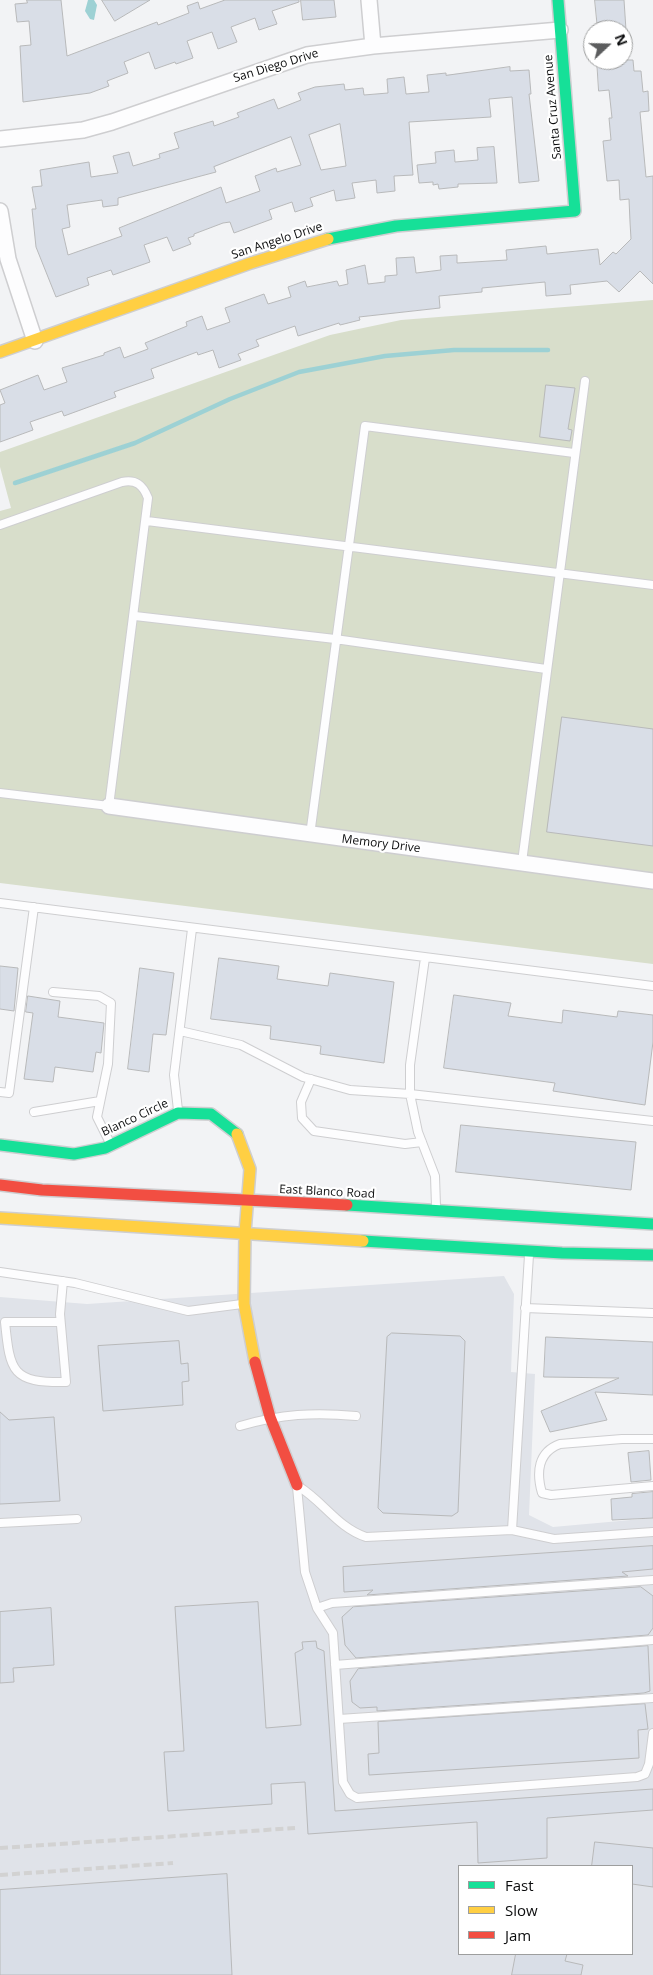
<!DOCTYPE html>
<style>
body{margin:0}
#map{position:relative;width:653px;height:1975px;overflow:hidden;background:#f2f3f5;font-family:"Open Sans",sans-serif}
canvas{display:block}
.legend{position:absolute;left:458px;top:1865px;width:175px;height:90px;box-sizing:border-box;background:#fff;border:1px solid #9d9e9e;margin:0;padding:6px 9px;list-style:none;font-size:15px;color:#0b0c0d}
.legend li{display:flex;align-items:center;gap:10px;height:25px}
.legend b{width:25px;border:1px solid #9d9e9e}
.north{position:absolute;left:583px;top:20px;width:50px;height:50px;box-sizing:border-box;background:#fff;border:1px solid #9d9e9e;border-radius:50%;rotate:69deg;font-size:14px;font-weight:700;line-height:20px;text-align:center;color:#0b0c0d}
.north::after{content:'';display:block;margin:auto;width:18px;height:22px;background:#5c5d5e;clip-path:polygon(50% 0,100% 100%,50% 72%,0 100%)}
</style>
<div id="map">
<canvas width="653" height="1975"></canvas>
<ul class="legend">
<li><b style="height:6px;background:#16e098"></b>Fast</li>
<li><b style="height:6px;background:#ffcf43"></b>Slow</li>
<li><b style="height:6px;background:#f24e42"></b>Jam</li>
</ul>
<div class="north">N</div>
</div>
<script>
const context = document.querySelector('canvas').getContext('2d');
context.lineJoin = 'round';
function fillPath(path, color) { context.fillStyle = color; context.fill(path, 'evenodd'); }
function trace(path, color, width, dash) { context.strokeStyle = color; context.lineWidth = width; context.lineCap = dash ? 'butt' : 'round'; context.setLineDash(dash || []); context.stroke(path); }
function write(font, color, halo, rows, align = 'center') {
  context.font = font + ' "Open Sans",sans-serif'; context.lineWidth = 4.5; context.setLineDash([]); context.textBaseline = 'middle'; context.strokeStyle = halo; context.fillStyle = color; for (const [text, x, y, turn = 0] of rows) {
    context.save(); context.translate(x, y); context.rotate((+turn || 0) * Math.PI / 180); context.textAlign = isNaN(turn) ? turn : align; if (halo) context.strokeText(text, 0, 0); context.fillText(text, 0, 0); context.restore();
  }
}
fillPath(new Path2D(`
 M504,1276l10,18 -3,78 24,2 -6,141 24,12 100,-9v457h-653v-678l87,7zM459,1866h173v88h-173z`), '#e0e3e9');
fillPath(new Path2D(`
 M653,300v664l-653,-81v-372l11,-3 -11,-41v-15l330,-117 71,-15z`), '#d8decb');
fillPath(new Path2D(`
 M88,0h6l3,5 -3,15 -4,-1 -5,-8z`), '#9dd1d4');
trace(new Path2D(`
 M15,483l120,-40 95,-44 69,-27 86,-16 69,-6h94`), '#9dd1d4', 4.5);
const building = new Path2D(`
 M27,0h34l6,56 90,-34 1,3 31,-12 -2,-7 11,-4 2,7 25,-9h74v2l-27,9 5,13 -18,6 -4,-12 -24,9 6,15 -19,7 -6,-17 -25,9 6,17 -17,6 -1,-2 -20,7 -6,-17 -25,10 4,11 -21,8 2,5 -19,7 -67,9 -3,-56 11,-1 -2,-24 -12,1 -2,-18 12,-1z
 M102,0h48l-35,21z
 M301,0h33l2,17 -33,3z
 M595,0h29l2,30h-28z
 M597,60h36l1,11h7l2,21 5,-1 1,20 -9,1 6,65 7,-1v108l-13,-13 -21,21 -12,-11 -37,4 1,9 -25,2 -1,-14 -63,6v4l-43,4 1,12 -81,9 1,3 -20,5 -1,-2 -41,13 -3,-10 -39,14 3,6 -21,8 3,6 -22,8 -6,-18 -15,5 -1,-3 -46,17 3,9 -40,14 2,5 -52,19 -2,-5 -32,11 3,8 -33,12v-37l5,-2 -5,-13 38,-15 6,15 23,-8 -5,-14 42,-13v-2l16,-6 4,11 24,-9 -3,-6 42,-17 -1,-4 16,-6 5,14 23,-8 -5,-14 39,-14 4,10 23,-7 -3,-10 17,-6 2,6 30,-6 2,5 9,-2 -2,-14 19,-5 3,19 17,-2v-6l12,-1 -1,-17 18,-1 2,16 25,-3 -1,-14 17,-1v8l50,-3 -1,-10 40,-4 1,8 51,-5 2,16 13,-13 3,2 15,-15 -1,-17 -1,-23 -9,1 -1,-20 -12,1 -4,-40 8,-1 -2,-22h3l-3,-28 -10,1z
 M510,67v4l19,-1 2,24h-2l10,87 -20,2 -7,-86 -23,2 2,18 -82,5 4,53 -19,1 1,15 -18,2 -1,-13 -24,3 3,15 -19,3 -2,-11 -24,8 3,8 -18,6 -3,-10 -23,8 3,9 -38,14 -4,-11 -7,1 -29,11v2l-6,2 3,6 -18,7 -6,-14 -23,8 6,17 -37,13 -2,-5 -24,8 2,7 -33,12 -20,-50 -4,-38h4l-4,-22 10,-1 -2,-16 49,-8 2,15 27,-4 -5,-17 16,-4 4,14 27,-8 -1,-4 20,-6 -5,-15 39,-12 1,5 25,-9 -2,-4 37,-14 4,10 23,-9 -3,-7 17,-6 29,-3 1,6 18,-2 1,7 24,-2 -1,-14 17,-2 2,17 23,-2 -2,-17 19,-2v2zM340,124l6,42 -25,4 -12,-35zM291,137l10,28 -24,7 -1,-4 -21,8 5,15 -34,12 -5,-16 -102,41 3,8 -54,19 -6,-26 8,-2 -3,-22 35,-5 1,7 15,-2v-7l98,-26 -2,-5z
 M494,147l3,36 -39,1v3l-19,2 -1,-5 -5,1v-3l-14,1 -2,-18 19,-2 -1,-11 19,-2 1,12 23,-2 -1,-12z
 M546,385l29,3 -7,41 4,1 -2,11 -30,-4z
 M562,717l91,12v117l-106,-14z
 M219,958l60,8 -2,13 51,7 2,-13 64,9 -10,81 -64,-9 1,-8 -51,-7 1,-13 -60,-7z
 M0,966l18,2 -4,43 -14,-2z
 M140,968l34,5 -8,62 -13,-1 -4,38 -21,-3z
 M454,995l57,8 -3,13 54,7 1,-13 54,7 1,-6 35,4v27l-8,63 -92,-14 2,-8 -111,-15z
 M28,996l32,5 -2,16 46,6 -3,30 -5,-1 -3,20 -38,-5 -2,15 -29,-3 9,-66 -7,-1z
 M461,1125l175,17 -5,48 -175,-18z
 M392,1333l68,3 5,5 -7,171 -6,4 -69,-3 -5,-5 9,-171z
 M546,1337l107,5v53l-58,-3 12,28 -57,12 -9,-21 78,-33 -75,-1z
 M179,1341l2,23 7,-1 1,18 -7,1 1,23 -80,6 -5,-65z
 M0,1412l9,8 45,-3 6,84 -60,3z
 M649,1451l2,29 -20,2 -3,-29z
 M653,1492v26l-41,2 -1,-21 21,-2v-3z
 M653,1546v23l-31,3 6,4 -261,19 6,-5 -29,2 -1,-25z
 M641,1587l12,9v32l-5,7 -292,23 -11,-13 -3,-28 11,-10z
 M258,1602l8,126 35,-3 -6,-72 8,-4 -1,-7 14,-1 1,7 7,3 11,160 318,-22v21l-106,8v40l-69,5 -1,-41 -169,12 -3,-52 -34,2 1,20 -104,7 -4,-59 20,-1 -9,-144z
 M51,1608l3,57 -41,3 1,14 -14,1v-71z
 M648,1646l2,45 -6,2 -267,18v-4l-17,1 -8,-6 -2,-21 8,-12z
 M645,1704l3,25 -10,1 1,28 -270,17 -1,-21 11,-1 -1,-31z
 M595,1842l58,6v39l-21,-3v-18h-40z
 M227,1874l5,101h-232v-85z
 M516,1954h51l-2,7 18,4 -2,10h-69z`);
fillPath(building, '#d9dee7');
trace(building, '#b8b9ba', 1);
const lane = new Path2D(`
 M147,521l506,64
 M0,525l122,-43c14,-3 21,3 26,16l-39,308 -109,-13
 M135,616l200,23 211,30
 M310,835l55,-409 209,27
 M522,862l63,-481
 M0,903l653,83
 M425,958l-15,107v29l8,38 17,44 1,30
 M53,992l46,4 12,7 -3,61 -11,53 13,26
 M180,1031l61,14 62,32 47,13 60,4 243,27
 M311,1079l-10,23 1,16 12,13 91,13 17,-2
 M0,1092l9,1 25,-186
 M178,1110l-4,-35 18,-146
 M34,1112l66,-11
 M0,1272l75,11 113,28 54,-7
 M525,1308l128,5
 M60,1322h-55c5,50 7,61 61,60l-6,-68 3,-33
 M240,1426c41,-12 74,-14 116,-10
 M653,1439h-31l-62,5c-22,8 -24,28 -18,49l9,2 102,-9
 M298,1486c26,16 39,41 68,51l146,-7 42,9 99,-7
 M297,1487l8,85 12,36 16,25 10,149 7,12 7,4 280,-21 8,-3 4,-10 4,-31
 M0,1523l77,-4
 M512,1530l17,-275
 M317,1608l15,-5 321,-23
 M335,1665l318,-25
 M339,1719l314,-21`);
const street = new Path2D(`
 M369,0l4,46
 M0,139l83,-9 29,-8 195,-67 66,-9 187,-16
 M0,211l8,48 27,82
 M109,806l544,75`);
const fast = new Path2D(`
 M328,239l68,-13 179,-15 -17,-211
 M0,1145l74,9 31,-6 73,-35 33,1 26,20
 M347,1205l306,19
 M363,1241l199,12 91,2`);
const slow = new Path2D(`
 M0,352l251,-89 77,-24
 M237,1134l13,35 -5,64 -1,71 11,58
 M0,1218l363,23`);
const jam = new Path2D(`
 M0,1185l42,5 305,15
 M255,1362l15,55 27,68`);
trace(lane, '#ceced0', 10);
trace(street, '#ceced0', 18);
trace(fast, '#ceced0', 14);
trace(slow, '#ceced0', 14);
trace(jam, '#ceced0', 14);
trace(lane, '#fdfdfe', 8);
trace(street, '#fdfdfe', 15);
trace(fast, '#16e098', 11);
trace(slow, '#ffcf43', 11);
trace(jam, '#f24e42', 11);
trace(new Path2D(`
 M0,1848l295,-20
 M0,1875l173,-12`), '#d2d2d2', 4, [8, 4]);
write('12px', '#0b0c0d', '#fff', [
 ["San Diego Drive",276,66,-17],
 ["Santa Cruz Avenue",553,107,-95],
 ["San Angelo Drive",277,241,-18],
 ["Memory Drive",381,844,7],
 ["Blanco Circle",135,1118,-25],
 ["East Blanco Road",327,1192,3]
]);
</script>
